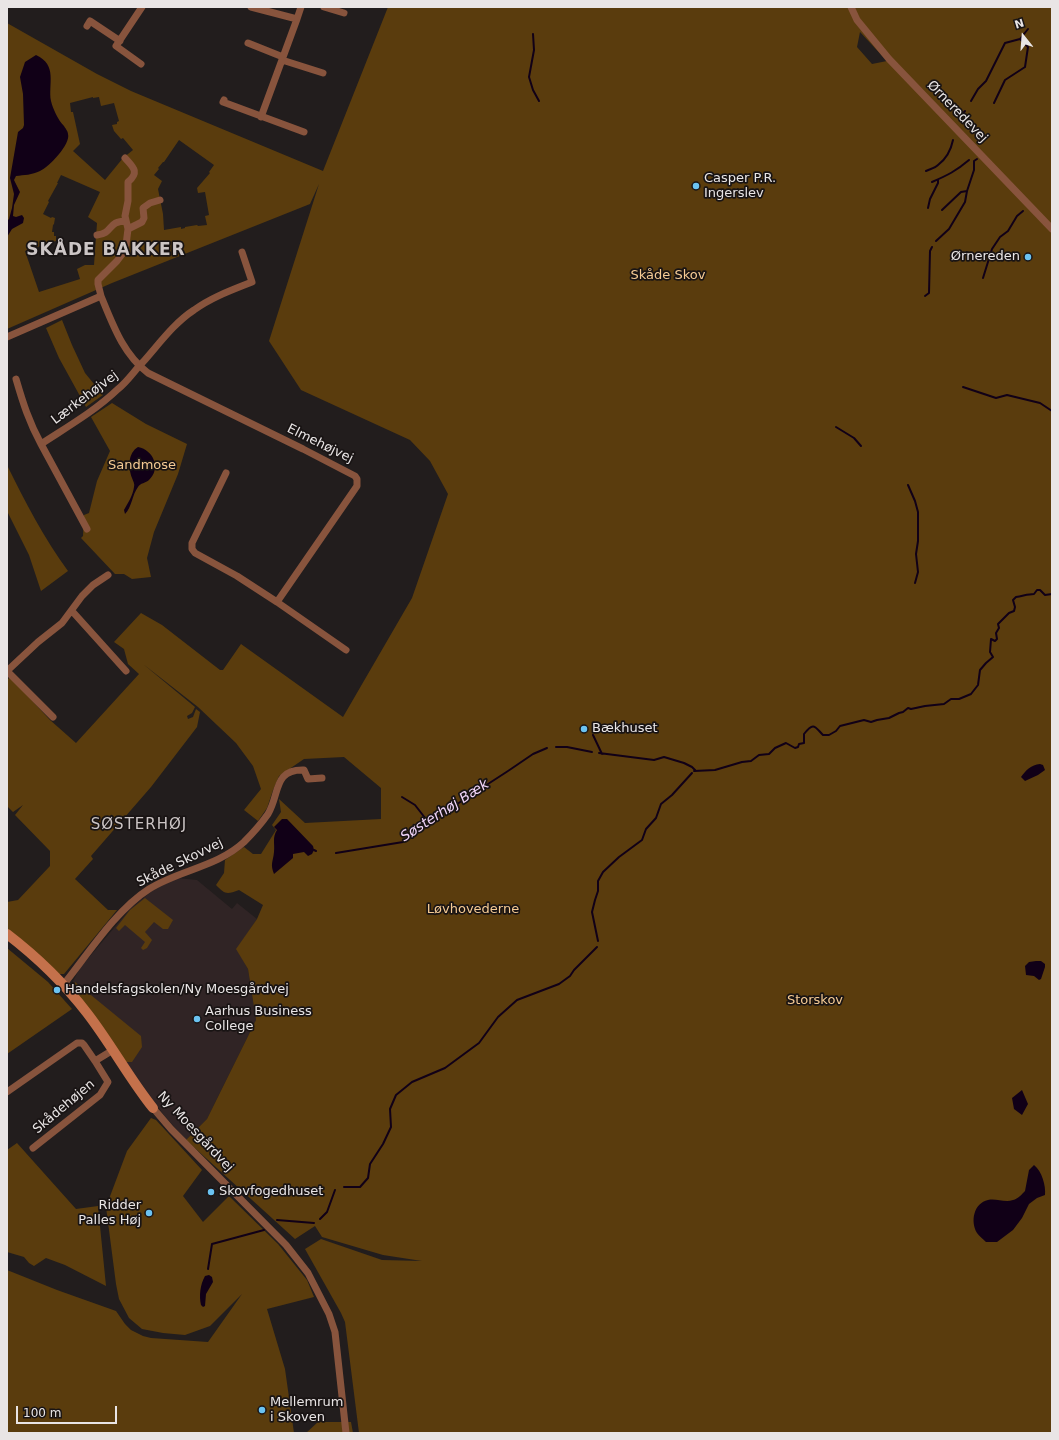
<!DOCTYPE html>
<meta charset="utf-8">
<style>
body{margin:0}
#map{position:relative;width:1059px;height:1440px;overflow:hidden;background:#221d1d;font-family:"DejaVu Sans",sans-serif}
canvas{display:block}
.frame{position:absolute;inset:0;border:8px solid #e9e5e5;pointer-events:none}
.north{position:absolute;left:1003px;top:16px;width:40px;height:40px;-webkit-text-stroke:3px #191414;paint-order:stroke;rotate:343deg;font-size:11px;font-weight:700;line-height:16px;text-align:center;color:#e9e5e5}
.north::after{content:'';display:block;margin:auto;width:14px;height:18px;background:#e9e5e5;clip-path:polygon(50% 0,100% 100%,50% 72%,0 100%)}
.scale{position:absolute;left:16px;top:1406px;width:101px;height:18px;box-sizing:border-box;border:2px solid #e9e5e5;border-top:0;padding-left:5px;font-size:12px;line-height:14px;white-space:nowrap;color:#e9e5e5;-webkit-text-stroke:3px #191414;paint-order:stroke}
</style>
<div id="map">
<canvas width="1059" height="1440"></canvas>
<div class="frame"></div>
<div class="north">N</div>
<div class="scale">100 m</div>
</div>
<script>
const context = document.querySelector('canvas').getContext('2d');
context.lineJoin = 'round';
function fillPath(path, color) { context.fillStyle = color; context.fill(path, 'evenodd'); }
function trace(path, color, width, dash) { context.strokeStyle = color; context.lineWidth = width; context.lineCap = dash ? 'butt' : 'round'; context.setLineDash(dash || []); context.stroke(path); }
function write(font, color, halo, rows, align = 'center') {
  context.font = font + ' "DejaVu Sans",sans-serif'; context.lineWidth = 3.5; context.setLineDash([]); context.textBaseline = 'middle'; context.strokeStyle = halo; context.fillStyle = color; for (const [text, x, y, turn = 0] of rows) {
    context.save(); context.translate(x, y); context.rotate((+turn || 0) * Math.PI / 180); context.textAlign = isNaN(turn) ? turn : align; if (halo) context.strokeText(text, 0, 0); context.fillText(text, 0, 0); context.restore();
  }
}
fillPath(new Path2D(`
 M177,878l20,2 35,29 5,-6 20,16 -20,30 11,20 8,51 -49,99 -21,21 -23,-26 -92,-129 9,-17 51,-60 21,-17z`), '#302425');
fillPath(new Path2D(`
 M388,7h664v1426h-693l-14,-111 -4,-9 -36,-64 16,-10 61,21 40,1 -39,-6 -61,-18 -7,-11 -20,13 -109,-99 21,-21 49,-99 -8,-51 -12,-20 21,-30 6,-14 -24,-15c-13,5 -14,4 -23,-5l8,-12 1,-13 19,-13 9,7h8l15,-24 -4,-5 9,-13 -2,-13 26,24 76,-4v-31l-37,-31 -40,2 -25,17 -6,14 -6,18 -9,13 -14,-11 17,-21 -8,-23 -17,-23 -38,-36 -55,-43 52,43 -3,6 -5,3 1,3 5,-2 3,-8 4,3 -3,15 -46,60 -60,69 2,3 -18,20 33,31h9l-53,64h-6l-51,-44v-28l11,-2 32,-34v-15l-35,-36 8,-10 -10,7 -6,-6v-126l3,-3 40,43 26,23 63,-69 -11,-10 -4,-15 -10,-7 27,-29 21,12 58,45h3l18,-26 102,73 69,-119 36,-104 -18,-33 -20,-21 -109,-50 -32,-49 50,-157 -9,20 -198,79 -105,46v-281l1,-2 -1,-1v-22l90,51 34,17 192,80zM860,32l27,29 -15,3 -15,-17zM93,97v1l6,-1 2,9 13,-3 5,18 -2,1v2l-5,1 2,6 7,8 2,-1 10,12 -10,8 -18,22 -32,-29 7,-7 -7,-32h-2l-1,-9zM179,140l35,25 -5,7 1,1 -13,15 1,5 7,-1 4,23 -4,1 2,9 -9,1 -1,-1 -12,2v1l-4,1v-2l-17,3 -1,-16 -5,-25 4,-8 -8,-6 5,-6 -1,-1 5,-6h1zM61,175l39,17 -12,25 9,6 -3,42h-9l-8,4 3,10 -41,13 -14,-41 31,-10v-5h-2v-4h-2l1,-7 1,-1 1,-6 -3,-1 -1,1 -8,-4 6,-12 -1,-1 10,-18h-1z
 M62,320l10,25 13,28 18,22 -17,12 -27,-49 -13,-30z
 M112,403l34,21 41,20 -9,30 -24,58 -7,26 4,19 -19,2 -8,-5h-9l-34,-36 2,-2 1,-21 5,-2 8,-32 13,-30 -19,-34z
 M7,465c18,37 37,73 61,106l-27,20 -12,-36 -22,-44z
 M145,898l28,22 -5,9h-5l-9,-7 -9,10 7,8 -5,8 -4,2 -2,-2 4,-6 -20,-17 -6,6 -3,-3 14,-18z
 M7,948l41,34 24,27 -65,45z
 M75,982l66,54 1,11 -10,15h-7l-52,-74v-4z
 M151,1118l5,2 46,50 -19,26 20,26 26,-26 49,48 29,36 7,17 -47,12 18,60 9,64h-287v-163l50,20 59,21 9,13 6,6 12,6 8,2 57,4 34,-48 -32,32 -25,9 -22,-2 -21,-4 -13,-11 -10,-19 -3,-15 -10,-77 21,-56z
 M17,1143l59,66 22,-3 8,80 -41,-21 -19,-7 -12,8 -5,-3 -5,-6 -17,-5v-102z
 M318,1422h33l2,11h-47z`), '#5a3c0d');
fillPath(new Path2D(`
 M36,55c22,10 12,29 15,46 2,8 7,19 13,25 1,2 4,5 4,8 3,10 -19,33 -28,37 -8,4 -16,4 -24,5l-2,4 6,12 -6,13 -1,11 3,1 6,-2 2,3 -1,5 -11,6 -5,8v-16l2,-2 3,-11 2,-14 -4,-16 8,-46 5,-4 1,-3 -1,-31 -3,-17 5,-15z
 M138,447c16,3 23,22 11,33 -3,3 -9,3 -11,7 -6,8 -6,20 -13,27l-1,-4c4,-7 9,-15 10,-23 1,-3 -1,-6 -2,-9 -4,-11 -4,-25 6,-31z
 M1040,764l3,1 2,5 -7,5 -13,6 -4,-4c5,-7 10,-12 19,-13z
 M282,819h5l26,27 1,4 -2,4 -4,2 -4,-4 -11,2v4l-19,16c-4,-10 -1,-12 0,-22 1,-9 -2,-14 3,-22l-3,-3z
 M1036,961h5l4,3v3l-4,12 -2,1 -5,-4 -8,-1 -1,-9 4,-4z
 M1022,1090l6,14 -6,11 -8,-6 -2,-11z
 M1034,1165c8,6 12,21 11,30l-8,3 -8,6 -7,14 -9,12 -16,12h-11c-3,-3 -7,-6 -9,-9 -7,-12 -3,-30 11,-33 8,-2 17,3 25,0 5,-1 9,-6 12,-9l4,-21z
 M209,1275l3,2 1,5 -7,12 -1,12 -2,1 -2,-2c-2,-9 -1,-20 4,-29z`), '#110017');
trace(new Path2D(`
 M533,34l1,16 -5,27 4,13 6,11
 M971,101l7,-12 8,-8 19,-38 15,-4
 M994,103l11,-23 20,-13 3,-20 -8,-8 8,-10
 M960,117l5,-6
 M926,171c4,-2 9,-3 12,-6 8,-6 13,-15 15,-25
 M932,182c16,-7 24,-11 37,-22
 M928,208l2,-9 8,-16v-3
 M942,210l19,-18 6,-1
 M936,241l13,-12 16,-27 2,-11 7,-21v-9l3,-2
 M983,278l9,-29 8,-12 8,-6 9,-15 6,-5
 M925,296l4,-3 1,-42 2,-4
 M963,387l33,11 11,-3 33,8 12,8
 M836,427l18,11 7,8
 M908,485l7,16 3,11v29l-2,13 2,18 -3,11
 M593,735l9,19
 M556,747h11l25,5
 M599,753l55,7 10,-3 20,6 8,4 3,3
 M694,771l21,-1 27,-8 9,-1 8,-6 10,-1 6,-6 11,-5 9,5 3,-1 1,-3 5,-1v-9c10,-13 11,-7 19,1h6l7,-4 4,-5 24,-6 7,2 6,-2 12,-2 10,-5 4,-1 5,-4 3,1 14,-3 19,-2 7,-5h8l12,-5 7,-9 2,-15 6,-7 7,-6 -3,-5 1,-13 4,2 2,-2 -1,-6 3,-5 -1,-4 11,-11 5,-2 1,-4 -2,-7 3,-3c7,-1 12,-3 18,-3l3,-4h3l5,5 7,-1
 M402,797l13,8 14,18
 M314,850l2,1
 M336,853l67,-11 28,-21 77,-50 25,-17 14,-6
 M598,941l-6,-29 3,-12 3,-9v-10l5,-9 16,-15 23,-17 4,-11 10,-11 5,-14 11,-9 20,-22
 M344,1187h16l8,-9 2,-14 13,-20 8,-17 -1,-18 6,-14 16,-13 33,-14 34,-25 19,-26 19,-17 42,-16 11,-8 4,-6 23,-23
 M320,1219l7,-7 8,-22
 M277,1220l37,3
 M208,1269l4,-25 52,-14`), '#110017', 2);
trace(new Path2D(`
 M251,7l46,12 4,-12
 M324,7l20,6
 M851,7l6,13 32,39 163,170
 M87,26l3,-5 30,20
 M248,43l35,14
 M282,60l41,13
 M141,64l-25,-18 26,-39
 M224,100l-1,2 81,30
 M261,117l36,-98
 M128,229l14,-7 2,-4 -1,-10 7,-5 10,-3
 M97,235c17,-2 10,-14 29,-14
 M101,296l-3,-12v-4l19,-19 6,-8 3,-8 2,-16 -3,-13 3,-15v-19c12,-10 5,-15 -3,-24
 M7,337l94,-41c12,29 22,58 47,77l155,76 52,27 2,3v7l-80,116 -40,-26 -42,-23 -3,-4v-6l34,-70
 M16,379c7,24 13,43 25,65
 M87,529l-46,-85c26,-17 54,-33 77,-55 10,-8 16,-18 25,-27 16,-18 31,-39 51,-52 18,-13 38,-20 58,-28l-10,-30
 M277,602l69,48
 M72,611l54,60
 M7,671l31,-29 24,-19 20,-27 11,-11 15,-10
 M7,673l3,1 43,43
 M64,984c24,-30 52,-74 85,-95 30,-19 68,-22 95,-47 8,-8 17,-18 24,-28 12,-20 5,-45 36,-44l4,9 14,-1
 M7,1092l70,-49h5l2,2 11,16 18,-11
 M153,1108l18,21 115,116 22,28 21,41 6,18 11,101
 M33,1148l67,-53 8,-13 -13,-21`), '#88543d', 7);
trace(new Path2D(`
 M7,934c30,23 57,49 80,79 24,31 42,65 66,95`), '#c4714b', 10);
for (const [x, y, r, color] of [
 [696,186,4,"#6bc3f2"],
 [1028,257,4,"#6bc3f2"],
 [584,729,4,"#6bc3f2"],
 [57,990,4,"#6bc3f2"],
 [197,1019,4,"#6bc3f2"],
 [211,1192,4,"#6bc3f2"],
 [149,1213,4,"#6bc3f2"],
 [262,1410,4,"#6bc3f2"]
]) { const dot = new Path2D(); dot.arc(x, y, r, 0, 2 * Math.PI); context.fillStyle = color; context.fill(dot); trace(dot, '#191414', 1.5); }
write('13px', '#e9e5e5', '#191414', [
 ["Ørneredevej",957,112,46],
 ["Lærkehøjvej",85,398,-37],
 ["Elmehøjvej",320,444,26],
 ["Skåde Skovvej",180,863,-26],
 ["Skådehøjen",64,1107,-40],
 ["Ny Moesgårdvej",195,1132,47]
]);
write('13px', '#e9e5e5', '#191414', [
 ["Casper P.R.",704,179],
 ["Ingerslev",704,194],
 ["Ørnereden",1020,257,"right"],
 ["Bækhuset",592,729],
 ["Handelsfagskolen/Ny Moesgårdvej",65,990],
 ["Aarhus Business",205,1012],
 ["College",205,1027],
 ["Skovfogedhuset",219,1192],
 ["Ridder",141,1206,"right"],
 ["Palles Høj",141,1221,"right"],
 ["Mellemrum",270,1403],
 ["i Skoven",270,1418]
], 'left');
write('13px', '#f6cb94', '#191414', [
 ["Skåde Skov",668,276],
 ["Sandmose",142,466],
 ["Løvhovederne",473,910],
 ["Storskov",815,1001]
]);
write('italic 14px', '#f1d5f9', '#191414', [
 ["Søsterhøj Bæk",445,811,-33]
]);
context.letterSpacing = '1px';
write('15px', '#ccc5c5', '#191414', [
 ["SØSTERHØJ",139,825]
]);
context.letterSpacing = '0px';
context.letterSpacing = '1px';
write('bold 17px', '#ccc5c5', '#191414', [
 ["SKÅDE BAKKER",106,251]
]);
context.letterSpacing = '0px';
</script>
